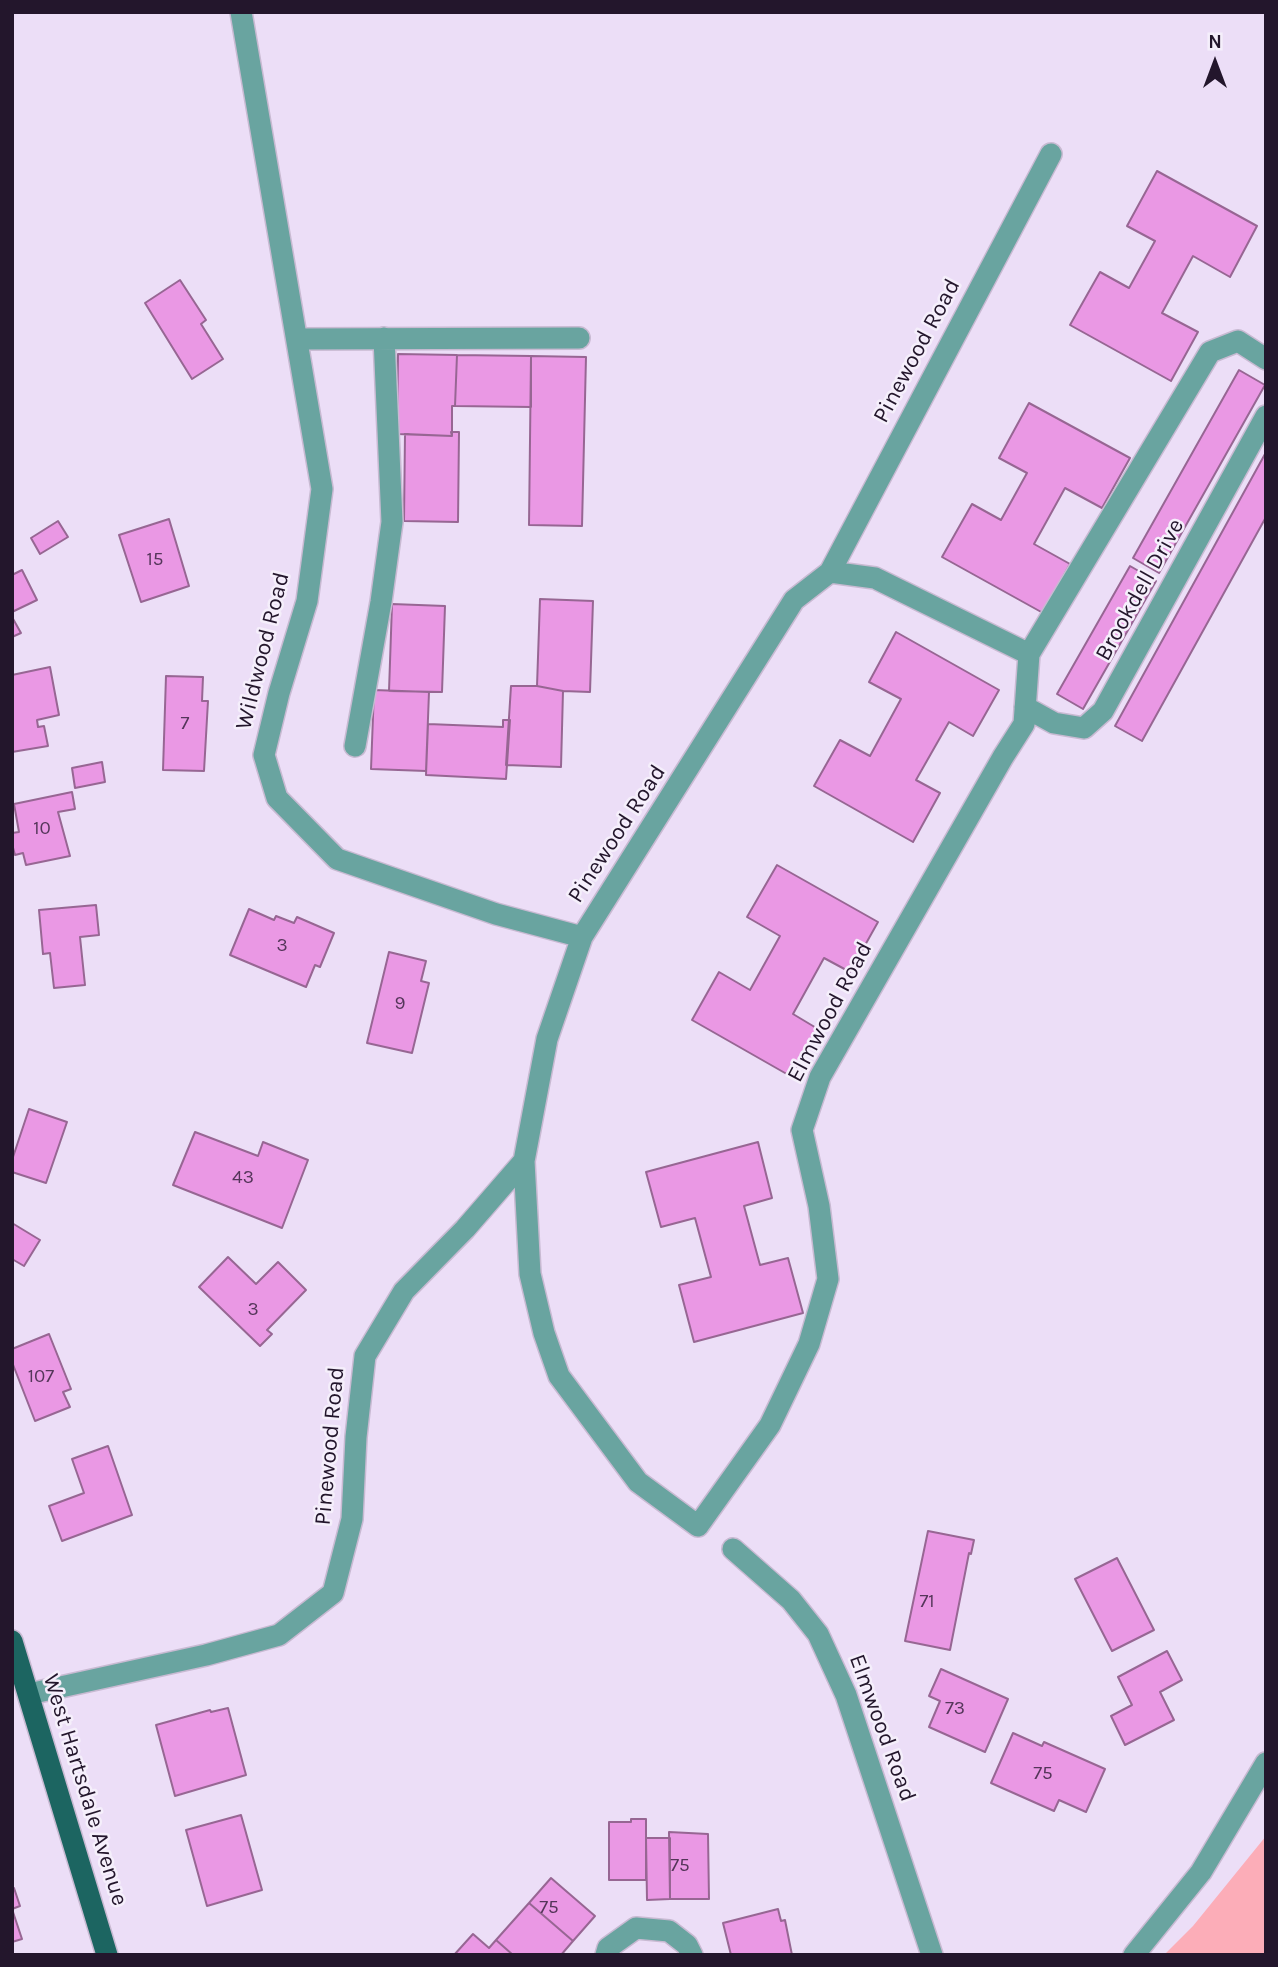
<!DOCTYPE html>
<style>
body{margin:0}
#map{position:relative;width:1278px;height:1967px;overflow:hidden;background:#ecdef7;font-family:Karla,sans-serif}
canvas{display:block}
.frame{position:absolute;inset:0;border:14px solid #23162c;pointer-events:none}
.north{position:absolute;left:1180px;top:28px;width:70px;height:70px;-webkit-text-stroke:5px #f5effb;paint-order:stroke;rotate:0deg;font-size:19px;font-weight:700;line-height:28px;text-align:center;color:#23162c}
.north::after{content:'';display:block;margin:auto;width:24px;height:32px;background:#23162c;clip-path:polygon(50% 0,100% 100%,50% 72%,0 100%)}
</style>
<div id="map">
<canvas width="1278" height="1967"></canvas>
<div class="frame"></div>
<div class="north">N</div>
</div>
<script>
const context = document.querySelector('canvas').getContext('2d');
context.lineJoin = 'round';
function fillPath(path, color) { context.fillStyle = color; context.fill(path, 'evenodd'); }
function trace(path, color, width, dash) { context.strokeStyle = color; context.lineWidth = width; context.lineCap = dash ? 'butt' : 'round'; context.setLineDash(dash || []); context.stroke(path); }
function write(font, color, halo, rows, align = 'center') {
  context.font = font + ' Karla,sans-serif'; context.lineWidth = 5; context.setLineDash([]); context.textBaseline = 'middle'; context.strokeStyle = halo; context.fillStyle = color; for (const [text, x, y, turn = 0] of rows) {
    context.save(); context.translate(x, y); context.rotate((+turn || 0) * Math.PI / 180); context.textAlign = isNaN(turn) ? turn : align; if (halo) context.strokeText(text, 0, 0); context.fillText(text, 0, 0); context.restore();
  }
}
fillPath(new Path2D(`
 M1266,1836v119h-102l29,-29z`), '#fcadb8');
const building = new Path2D(`
 M1157,171l100,55 -27,51 -37,-21 -31,57 36,19 -27,49 -101,-56 30,-53 29,16 26,-47 -28,-15z
 M180,280l26,40 -5,4 22,35 -31,20 -47,-76z
 M398,354l59,1 -2,51h-3v30l-55,-2z
 M457,355l74,1v51l-76,-1z
 M531,356l55,1 -4,169 -53,-1z
 M1239,370l26,15 -106,188 -26,-15z
 M1029,403l101,55 -28,50 -37,-20 -31,56 36,20 -27,49 -101,-56 30,-53 29,16 26,-47 -28,-15z
 M451,432h8l-1,90 -54,-1 1,-87 47,2z
 M1265,454l1,63 -124,224 -27,-15z
 M169,519l20,67 -48,16 -22,-67z
 M58,521l10,16 -28,17 -9,-16z
 M1130,566l26,15 -73,128 -26,-15z
 M22,570l15,30 -25,12v-37z
 M540,599l53,2 -3,91 -27,-1 -26,-5z
 M392,604l53,2 -3,86 -53,-1z
 M12,617l9,16 -9,4z
 M896,632l103,58 -26,46 -24,-14 -33,58 24,13 -27,49 -99,-56 26,-46 30,16 31,-57 -32,-17z
 M50,667l9,48 -22,5 1,7 6,-1 4,20 -36,6v-77z
 M166,676l37,1 -1,24h6l-4,70 -41,-1z
 M511,686h26l26,5 -2,76 -55,-2z
 M374,690l55,2 -3,79 -55,-2z
 M503,720h7l-4,59 -80,-4 2,-51 75,3z
 M102,762l3,20 -30,6 -3,-20z
 M72,792l3,17 -17,3 12,44 -44,9 -3,-12 -8,2 -3,-11v-11l7,-1 -5,-28z
 M777,865l101,57 -28,50 -26,-14 -31,56 25,15 -26,48 -100,-57 27,-48 31,18 30,-54 -33,-19z
 M96,905l3,30 -19,2 5,48 -31,3 -4,-35 -7,1 -4,-44z
 M249,909l25,11 2,-4 18,7 3,-6 37,16 -14,34 -5,-2 -9,22 -76,-32z
 M389,952l37,9 -5,20 8,2 -17,70 -45,-10z
 M29,1109l38,13 -21,61 -34,-11v-12z
 M195,1132l63,24 5,-14 45,18 -26,68 -109,-43z
 M758,1142l14,56 -28,8 16,59 28,-7 15,55 -109,29 -15,-57 32,-8 -16,-59 -34,9 -15,-55z
 M12,1223l28,17 -16,26 -12,-7z
 M228,1257l28,27 22,-22 28,28 -39,40 5,4 -12,12 -61,-59z
 M49,1334l22,55 -8,3 7,15 -35,14 -23,-59v-13z
 M108,1446l24,69 -70,26 -13,-35 35,-13 -12,-34z
 M928,1531l46,9 -3,14 -2,-1 -19,97 -45,-9z
 M1117,1558l37,72 -42,21 -37,-72z
 M1167,1651l15,29 -22,12 14,28 -49,25 -14,-29 21,-11 -14,-28z
 M941,1669l67,30 -23,53 -56,-25 11,-26 -11,-5z
 M228,1708l18,67 -71,21 -19,-71 54,-15 1,2z
 M1013,1733l29,13 2,-4 61,27 -19,43 -27,-12 -5,11 -63,-28z
 M241,1815l21,75 -55,16 -21,-76z
 M631,1819h15v61h-37v-58h22z
 M669,1832l39,2 1,65h-39z
 M646,1838h24v61l-23,1z
 M551,1878l44,38 -22,25 -44,-38z
 M14,1888l6,18 -8,3 10,30 -10,3v-53z
 M529,1903l44,38 -12,14h-48l-17,-15z
 M778,1909l3,12 4,-1 7,35h-61l-8,-32z
 M473,1934l16,14 7,-8 17,15h-59z`);
fillPath(building, '#ea98e4');
trace(building, '#976693', 2);
const minor = new Path2D(`
 M241,12l81,477 -15,112 -28,92 -15,62 13,43 60,61 159,55 86,23
 M297,339l282,-1
 M830,572l221,-418
 M1029,654l-154,-76 -45,-6 -36,28 -212,337 -35,102 -23,122 6,113 14,59 15,43 79,106 60,44 72,-101 39,-81 19,-65 -9,-73 -17,-76 18,-53 183,-320 21,-33 5,-70 181,-302 28,-11 28,18
 M1025,707l29,16 30,5 19,-17 163,-295
 M355,746l26,-144 11,-80 -8,-184
 M733,1549l58,51 27,34 28,61 86,260
 M29,1694l177,-39 73,-20 54,-42 19,-74 4,-82 9,-81 39,-65 61,-62 59,-68
 M606,1955l2,-7 28,-20 33,3 18,14 5,10
 M1134,1955l67,-83 65,-109`);
const major = new Path2D(`
 M12,1641l95,314`);
trace(minor, '#c8bad2', 24);
trace(major, '#c8bad2', 24);
trace(minor, '#69a4a0', 21);
trace(major, '#1c6561', 21);
write('19px', '#55365a', null, [
 ["15",155,560],
 ["7",185,724],
 ["10",42,829],
 ["3",282,946],
 ["9",400,1004],
 ["43",243,1178],
 ["3",253,1310],
 ["107",41,1377],
 ["71",927,1602],
 ["73",955,1709],
 ["75",1043,1774],
 ["75",680,1866],
 ["75",549,1908]
]);
write('23px', '#23162c', '#f5effb', [
 ["Pinewood Road",917,351,-62],
 ["Brookdell Drive",1140,590,-61],
 ["Wildwood Road",263,651,-76],
 ["Pinewood Road",617,834,-57],
 ["Elmwood Road",830,1012,-62],
 ["Pinewood Road",330,1446,-85],
 ["Elmwood Road",882,1728,70],
 ["West Hartsdale Avenue",85,1790,73]
]);
</script>
